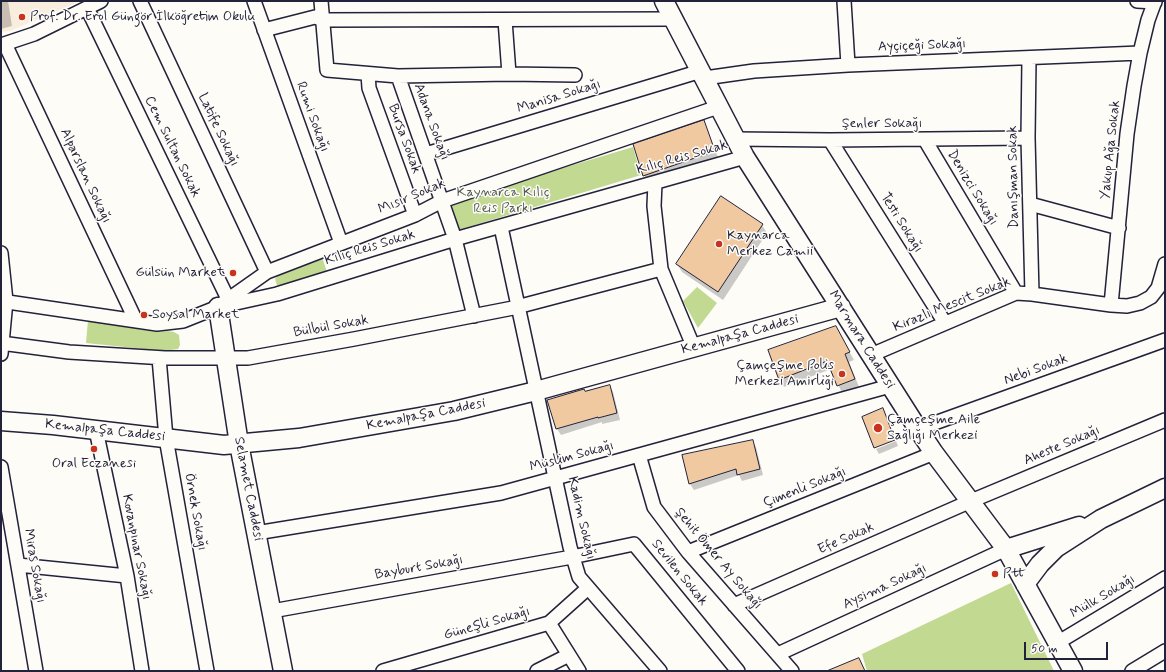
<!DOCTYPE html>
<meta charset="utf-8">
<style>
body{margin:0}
#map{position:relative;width:1166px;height:672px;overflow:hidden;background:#fdfcf7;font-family:Mynerve,sans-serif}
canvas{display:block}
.frame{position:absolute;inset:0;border:2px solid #22223b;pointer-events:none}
.scale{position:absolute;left:1024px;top:642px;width:84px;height:18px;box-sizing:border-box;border:2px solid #22223b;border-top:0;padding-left:5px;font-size:12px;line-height:14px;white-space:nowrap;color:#22223b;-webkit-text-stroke:3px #fdfcf7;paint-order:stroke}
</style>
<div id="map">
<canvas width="1166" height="672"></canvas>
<div class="frame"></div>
<div class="scale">50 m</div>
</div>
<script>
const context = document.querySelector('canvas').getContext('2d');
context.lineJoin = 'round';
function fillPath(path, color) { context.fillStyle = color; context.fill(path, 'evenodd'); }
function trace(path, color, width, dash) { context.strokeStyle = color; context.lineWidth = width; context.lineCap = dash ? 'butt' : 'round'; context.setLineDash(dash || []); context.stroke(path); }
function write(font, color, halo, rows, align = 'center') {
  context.font = font + ' Mynerve,sans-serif'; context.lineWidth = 3; context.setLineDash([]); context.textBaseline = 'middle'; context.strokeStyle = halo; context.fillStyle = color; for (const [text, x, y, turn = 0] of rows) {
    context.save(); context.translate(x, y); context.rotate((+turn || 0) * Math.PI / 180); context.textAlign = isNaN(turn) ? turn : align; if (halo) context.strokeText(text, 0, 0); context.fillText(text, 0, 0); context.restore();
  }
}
fillPath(new Path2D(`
 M1,1h75v2l-66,28 -9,1z`), '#f9eddd');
fillPath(new Path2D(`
 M633,147l8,28 -183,55 -8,-28z
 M322,257l5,15 -42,14 -8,-1 -2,-6 5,-6z
 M697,287l20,16 -19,25 -15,-27z
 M88,320l67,12 13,-1 6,1 5,3 1,10 -2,4 -14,2 -78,-8z
 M1011,583l43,88h-187l-5,-17z`), '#c1d990');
fillPath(new Path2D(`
 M1,1h7l4,25 -11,3z
 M703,121l15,36 -71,24 -3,-6z
 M721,197l41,28 5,8 -44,67 -41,-28 -5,-8z
 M840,335l14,25 -5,2 10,25 -17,6 -11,-24 -47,18 -4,-7 -11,-29z
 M610,386l3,6 7,28 -18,4v-2l-41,13 -4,-6 -8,-28z
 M752,441l4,6 7,28 -21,6 -3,-6 -45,15 -4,-6 -7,-28z
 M896,441l2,5 -19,8 -3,-5z`), '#0003');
const building = new Path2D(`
 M704,120l11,31 -72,25 -10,-32z
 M721,196l42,28 -45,68 -42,-28z
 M836,326l14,26 -5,2 10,25 -18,7 -10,-25 -48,19 -11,-30z
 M610,385l7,28 -19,5v-1l-42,12 -9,-29 37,-11 1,2z
 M883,408l12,32 -21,8 -12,-31z
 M753,440l7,29 -23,6 -1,-6 -47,15 -7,-29z
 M859,658l6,13h-38z`);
fillPath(building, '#f1c9a1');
trace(building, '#22223b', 1);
const street = new Path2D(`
 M140,1l127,271
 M254,1l87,242
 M321,1l6,69 71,6 111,-2 66,1
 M844,1l4,64
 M1137,1l18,1
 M87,8l141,291
 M505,20l4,54
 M264,30l51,-13 8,3 351,-1
 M5,44l131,277
 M1,45l33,-11 67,-33
 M1029,59l-1,79 4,156
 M368,74l1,14 46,127
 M398,76l57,163 19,77
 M705,78l49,-7 94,-6 292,-12
 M735,139l95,1 198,-2
 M830,140l115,183
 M925,140l91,153
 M426,154l275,-83
 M655,183l-1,23 7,63 33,79
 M1030,204l89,24
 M501,227l69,320 9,30 81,94
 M1,253l5,48 -5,53
 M1,301l156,23 26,-3 35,-14 59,-13 178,-55 290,-82
 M223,303l44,-31 148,-57 27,-14 276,-94
 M1111,305l16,-171 7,-48 6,-33 8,-33 7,-19
 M1,343l68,9 96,6h83l106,-19 159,-31 148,-39
 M871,355l145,-62 16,1 79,11 16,1 13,-3 11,-6 7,-9 7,-24
 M159,358l7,80 41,233
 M918,429l247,-89
 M96,430l31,146 15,95
 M639,455l15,52 34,45 104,119
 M1,467l35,204
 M256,533l245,-40 389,-107
 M688,552l246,-99
 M18,565l109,11
 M734,605l237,-104 194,-81
 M272,611l300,-54 62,-13 104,127
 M549,623l30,48
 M1057,643l108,-65
 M778,654l228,-105
 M383,671l166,-48 39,-35
 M537,671l32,-16
 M1132,671l33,-20`);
const secondary = new Path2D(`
 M664,1l81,156 173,272 16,24 72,96 67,122
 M218,307l21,137 44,227
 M1,421l52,4 171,20 75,-7 155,-27 82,-20 305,-84
 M1006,549l73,-23
 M1025,584l15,-20 16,-16 45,-29 64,-31`);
trace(street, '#22223b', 16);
trace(secondary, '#22223b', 21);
trace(street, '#fdfcf7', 13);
trace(secondary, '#fdfcf7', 18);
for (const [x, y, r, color] of [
 [22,17,4,"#c8321e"],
 [719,244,4,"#c8321e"],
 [233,273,4,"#c8321e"],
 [144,315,4,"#c8321e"],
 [842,374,4,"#c8321e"],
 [878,428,5,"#c8321e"],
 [94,449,4,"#c8321e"],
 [995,574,4,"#c8321e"]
]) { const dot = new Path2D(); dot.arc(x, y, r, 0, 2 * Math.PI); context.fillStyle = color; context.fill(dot); trace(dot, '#fdfcf7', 1.5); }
write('14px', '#22223b', '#fdfcf7', [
 ["Prof. Dr. Erol Güngör İlköğretim Okulu",30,17],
 ["Kaynarca",727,236],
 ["Merkez Camii",727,252],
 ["Gülsün Market",225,273,"right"],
 ["Soysal Market",152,315],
 ["Çamçeşme Polis",834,366,"right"],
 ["Merkezi Amirliği",834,382,"right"],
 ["Çamçeşme Aile",887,420],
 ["Sağlığı Merkezi",887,436],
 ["Oral Eczanesi",94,464,"center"],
 ["Ptt",1003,574]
], 'left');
write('14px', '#22223b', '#fdfcf7', [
 ["Ayçiçeği Sokağı",922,46,-2],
 ["Manisa Sokağı",559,97,-17],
 ["Rumi Sokağı",312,117,70],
 ["Adana Sokağı",431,122,70],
 ["Şenler Sokağı",882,124],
 ["Latife Sokağı",218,130,65],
 ["Bursa Sokak",404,139,70],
 ["Cem Sultan Sokak",172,147,64],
 ["Yakup Ağa Sokak",1111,150,-84],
 ["Kılıç Reis Sokak",682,158,-16],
 ["Alparslan Sokağı",85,176,65],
 ["Danışman Sokak",1014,177,-91],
 ["Denizci Sokağı",972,188,59],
 ["Mısır Sokak",412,197,-23],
 ["Testi Sokağı",901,223,58],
 ["Kılıç Reis Sokak",370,248,-17],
 ["Kirazlı Mescit Sokak",952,305,-22],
 ["Bülbül Sokak",331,327,-10],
 ["Kemalpaşa Caddesi",740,335,-15],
 ["Marmara Caddesi",861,340,58],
 ["Nebi Sokak",1036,370,-20],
 ["Kemalpaşa Caddesi",426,415,-11],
 ["Kemalpaşa Caddesi",105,431,6],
 ["Aheste Sokağı",1062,446,-23],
 ["Müslim Sokağı",572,457,-15],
 ["Çimenli Sokağı",805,488,-22],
 ["Selamet Caddesi",248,489,79],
 ["Örnek Sokağı",195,512,80],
 ["Kadim Sokağı",581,518,77],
 ["Efe Sokak",846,539,-24],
 ["Kovanpınar Sokağı",136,547,79],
 ["Şehit Ömer Ay Sokağı",718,559,50],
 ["Miras Sokağı",34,566,80],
 ["Bayburt Sokağı",419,568,-10],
 ["Sevilen Sokak",679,573,51],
 ["Aysima Sokağı",885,587,-25],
 ["Mülk Sokağı",1103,597,-31],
 ["Güneşli Sokağı",487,624,-16]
]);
write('14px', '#525954', '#fdfcf7', [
 ["Kaynarca Kılıç",503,193],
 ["Reis Parkı",503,209]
]);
</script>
